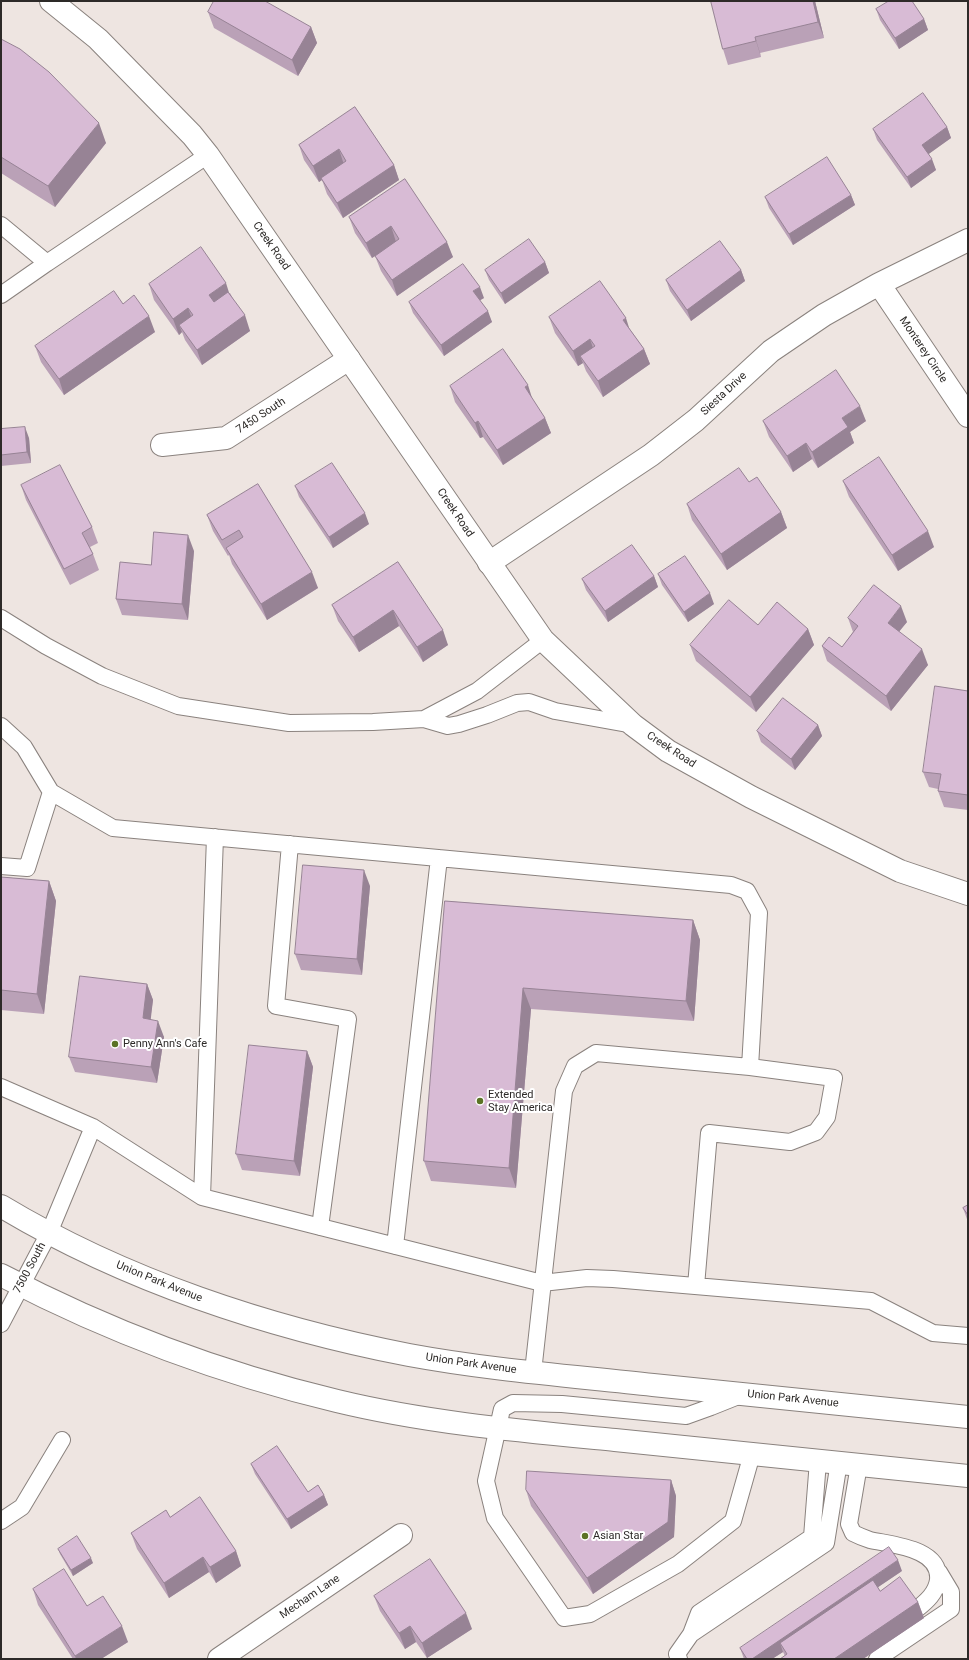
<!DOCTYPE html>
<style>
body{margin:0}
#map{position:relative;width:969px;height:1660px;overflow:hidden;background:#eee5e1;font-family:Roboto,sans-serif}
canvas{display:block}
.frame{position:absolute;inset:0;border:2px solid #2d2a28;pointer-events:none}
</style>
<div id="map">
<canvas width="969" height="1660"></canvas>
<div class="frame"></div>
</div>
<script>
const context = document.querySelector('canvas').getContext('2d');
context.lineJoin = 'round';
function trace(path, color, width, dash) { context.strokeStyle = color; context.lineWidth = width; context.lineCap = dash ? 'butt' : 'round'; context.setLineDash(dash || []); context.stroke(path); }
function fillPath(path, color) { context.fillStyle = color; context.fill(path, 'evenodd'); }
function write(font, color, halo, rows, align = 'center') {
  context.font = font + ' Roboto,sans-serif'; context.lineWidth = 4; context.setLineDash([]); context.textBaseline = 'middle'; context.strokeStyle = halo; context.fillStyle = color; for (const [text, x, y, turn = 0] of rows) {
    context.save(); context.translate(x, y); context.rotate((+turn || 0) * Math.PI / 180); context.textAlign = isNaN(turn) ? turn : align; if (halo) context.strokeText(text, 0, 0); context.fillText(text, 0, 0); context.restore();
  }
}
const lane = new Path2D(`
 M1,225l46,38 -46,32
 M47,263l161,-108
 M1,618l45,28 56,30 76,30 111,17 84,-1 51,-3 24,7 11,-2 28,-9 30,-12 12,-1 26,9 78,14
 M424,719l53,-28 66,-51
 M1,726l23,21 27,45 62,36 618,57 16,6 12,22 -9,154 -154,-14 -21,13 -11,25 -31,281
 M290,844l-14,162 72,13 -28,208
 M1,866l26,2 24,-76
 M1,1087l92,40 109,70 340,86 45,-5 26,1 258,22 62,32 35,3
 M202,1197l13,-360
 M395,1246l44,-388
 M696,1286l13,-153 81,9 26,-10 11,-15 7,-39 -84,-11
 M1,1324l48,-91 44,-106
 M741,1395l-30,12 -25,9 -124,-12 -49,-1 -11,6 -16,72 9,37 69,100 26,-4 88,-50 55,-43 19,-67
 M859,1465l-10,59 4,9c6,3 11,5 17,7 22,5 71,8 68,40 -2,13 -11,21 -21,29
 M1,1521l21,-14 40,-67
 M691,1634l135,-91 13,-81
 M679,1659l-2,-5 14,-20 8,-21 113,-76 6,-76
 M877,1659l74,-50v-17l-12,-20`);
const street = new Path2D(`
 M879,284l89,132
 M162,445l64,-7 123,-79
 M489,563l162,-108 45,-35 75,-69 53,-36 55,-31 89,-44
 M219,1659l182,-124`);
const secondary = new Path2D(`
 M51,1l47,38 94,96 16,20 335,485 90,85 35,26 83,46 149,74 68,23`);
const primary = new Path2D(`
 M1,1206c123,74 268,122 408,149 81,15 163,21 244,30 105,11 210,21 315,32
 M1,1275c107,56 219,98 336,126 91,22 185,30 278,39 117,12 235,24 353,36`);
trace(lane, '#8a827e', 18);
trace(street, '#8a827e', 24);
trace(secondary, '#8a827e', 24);
trace(primary, '#8a827e', 24);
trace(lane, '#fff', 16);
trace(street, '#fff', 22);
trace(secondary, '#fff', 22);
trace(primary, '#fff', 22);
fillPath(new Path2D(`
 M711,1h104l9,37 -64,15 1,4 -33,8 -5,-16z
 M876,9l48,10 4,11 -29,19 -19,-29z
 M208,12l103,15 6,16 -19,33 -84,-48z
 M1,39l105,104 -51,64 -54,-34z
 M355,107l39,58 5,15 -56,38 -16,-24 -5,-14 -3,2 -15,-22 -5,-15z
 M947,127l4,11 -23,16 8,16 -25,18 -34,-48 -4,-11z
 M405,179l48,78 -56,39 -16,-25 -6,-15 -3,2 -17,-25 -6,-16z
 M851,195l4,10 -62,40 -24,-37 -4,-11z
 M545,262l4,11 -44,31 -16,-24 -4,-10z
 M741,270l4,11 -54,40 -21,-30 -4,-11z
 M149,284l81,9 20,38 -48,34 -17,-25 -3,-8 -3,3 -25,-35z
 M484,298l-4,2 12,22 -48,34 -31,-43 -4,-11z
 M123,304l32,28 -91,63 -23,-33 -6,-16z
 M549,317l80,11 15,21 6,15 -47,33 -17,-26 -3,-8 -5,3 -23,-33z
 M450,386l83,14 12,18 6,15 -48,32 -20,-28 -3,1 -25,-36z
 M763,421h103l-16,11 4,11 -36,25 -6,-9 -19,13 -24,-35z
 M1,429l28,9 2,25 -30,3z
 M843,481l91,66 -36,24 -49,-74z
 M749,482l32,30 6,16 -60,42 -35,-50 -5,-16z
 M258,484l60,104 -51,32 -35,-56 -3,-9 -1,1 -15,-25 -6,-16z
 M21,485l71,42 6,16 -8,4 3,7 6,16 -29,15 -44,-85z
 M295,486l74,38 -36,24 -34,-51z
 M194,551l-6,69 -66,-5 -6,-16 35,-34z
 M398,562l50,83 -25,17 -24,-36 -40,26 -21,-31 -6,-16z
 M658,574l56,30 -26,18 -26,-37z
 M654,576l4,11 -50,35 -22,-32 -4,-11z
 M848,618l59,4 -8,9 29,34 -37,46 -64,-50 -5,-15 20,1 11,-15z
 M758,625l50,4 6,16 -58,67 -60,-51 -6,-16z
 M968,691v119l-24,-3 -6,-16v-2l-9,-2 -6,-15z
 M818,725l4,11 -27,34 -34,-28 -4,-11z
 M1,877l48,4 7,20 -12,113 -43,-4z
 M370,886l-8,89 -61,-5 -6,-16z
 M445,901l248,19 7,20 -6,81 -163,-12 -15,179 -85,-7 -7,-20z
 M147,984l6,16 -3,20 14,17 -7,46 -82,-11 -6,-15z
 M307,1051l6,16 -13,109 -58,-6 -6,-16z
 M968,1205v17l-5,-14z
 M251,1464l57,28 16,3 4,10 -37,24 -36,-55z
 M671,1480l5,16 -2,41 -81,57 -62,-88 -5,-16z
 M170,1517l66,34 5,15 -25,17 -7,-11 -40,26 -32,-49 -6,-16z
 M58,1549l35,14 -20,13 -13,-22z
 M902,1571l-24,16 2,4 38,11 6,16 -61,41h-83l5,-3 -2,-4 -11,7h-28l-4,-11z
 M33,1589l95,53 -27,17h-28l-35,-54z
 M374,1596l98,33 -45,29 -11,-16 -11,7 -25,-38z`), '#baa1b7');
fillPath(new Path2D(`
 M813,1h2l9,37 -6,-16z
 M924,19l4,11 -29,19 -4,-11z
 M311,27l6,16 -19,33 -6,-16z
 M755,37l5,16 1,4 -5,-16z
 M99,123l7,20 -51,64 -7,-21z
 M947,127l4,11 -25,18 -4,-11z
 M339,149l5,16 -23,13 1,2 -3,2 -6,-16z
 M932,159l4,11 -25,18 -4,-11z
 M394,165l5,15 -56,38 -6,-15z
 M851,195l4,10 -62,40 -4,-11z
 M391,226l5,16 -24,16 -6,-15z
 M447,242l6,15 -56,39 -5,-16z
 M545,262l4,11 -44,31 -4,-11z
 M741,270l4,11 -54,40 -4,-11z
 M226,283l5,16 -16,12 -6,-16z
 M480,287l4,11 -7,4 -4,-11z
 M188,308l6,16 -15,1 3,7 -3,3 -6,-16z
 M488,311l4,11 -48,34 -3,-11z
 M245,315l5,16 -48,34 -5,-15z
 M149,316l6,16 -91,63 -5,-16z
 M626,318l5,16 -8,-14z
 M590,339l5,15 -15,2 3,7 -5,3 -5,-15z
 M644,349l6,15 -47,33 -5,-16z
 M528,385l5,16 -8,-14z
 M860,406l6,15 -16,11 4,11 -36,25 -6,-16 30,-34z
 M545,418l6,15 -48,32 -6,-15z
 M478,421l5,16 -3,1 -5,-15z
 M25,427l4,11 2,25 -4,-11z
 M806,443l6,16 -19,13 -6,-16z
 M781,512l6,16 -60,42 -6,-16z
 M365,513l4,11 -36,24 -4,-11z
 M928,531l6,16 -36,24 -6,-16z
 M188,535l6,16 -6,69 -6,-16z
 M312,572l6,16 -51,32 -6,-16z
 M654,576l4,11 -50,35 -3,-11z
 M710,593l4,11 -26,18 -4,-10z
 M901,606l6,16 -13,16 -6,-15z
 M393,610l6,16 -40,26 -6,-15z
 M808,629l6,16 -58,67 -6,-15z
 M443,630l5,15 -25,17 -6,-15z
 M922,649l6,16 -37,46 -5,-15z
 M818,725l4,11 -27,34 -4,-11z
 M364,870l6,16 -8,89 -5,-16z
 M49,881l7,20 -12,113 -7,-20z
 M693,920l7,20 -6,81 -8,-20z
 M147,984l6,16 -4,34 -6,-16z
 M523,988l8,21 -15,179 -7,-20z
 M158,1021l6,16 -7,46 -6,-16z
 M307,1051l6,16 -13,109 -6,-15z
 M671,1480l5,16 -2,41 -81,57 -6,-16z
 M324,1495l4,10 -37,24 -4,-10z
 M236,1551l5,15 -25,17 -6,-16z
 M203,1557l6,15 -40,26 -5,-15z
 M91,1558l2,5 -20,13 -2,-6z
 M898,1560l4,11 -117,79 -5,-7 3,9 -11,7h-20z
 M918,1602l6,16 -61,41h-29z
 M466,1613l6,16 -45,29 -5,-15z
 M122,1626l6,16 -27,17h-25l-1,-3z
 M410,1626l6,16 -11,7 -6,-16z`), '#978395');
const building = new Path2D(`
 M214,1h51l46,26 -19,33 -84,-48z
 M711,1h102l5,21 -63,15 1,4 -33,8z
 M889,1h23l12,18 -29,19 -19,-29z
 M1,39l19,10 29,23 50,51 -51,63 -47,-29z
 M923,93l24,34 -25,18 10,14 -25,18 -34,-48z
 M355,107l39,58 -57,38 -16,-25 25,-17 -7,-12 -26,17 -14,-21z
 M827,157l24,38 -62,39 -24,-37z
 M405,179l42,63 -55,38 -17,-24 24,-17 -8,-13 -25,17 -17,-26z
 M529,239l16,23 -44,31 -16,-23z
 M720,241l21,29 -54,40 -21,-30z
 M201,247l25,36 -17,12 5,7 14,-10 17,23 -48,35 -18,-25 14,-10 -5,-7 -15,11 -24,-35z
 M463,264l17,23 -7,4 15,20 -47,34 -32,-43z
 M600,281l26,37 -3,2 21,29 -46,32 -18,-25 15,-10 -5,-7 -17,12 -24,-34z
 M114,291l9,13 11,-9 15,21 -90,63 -24,-33z
 M503,349l25,36 -3,2 20,31 -48,32 -19,-29 -3,2 -25,-37z
 M836,370l24,36 -18,12 6,9 -36,25 -6,-9 -19,13 -24,-35z
 M25,427l2,25 -26,3v-26z
 M879,457l49,74 -36,24 -49,-74z
 M332,463l33,50 -36,24 -34,-51z
 M60,465l32,62 -10,6 11,21 -29,15 -43,-84z
 M739,468l10,14 8,-5 24,35 -60,42 -34,-50z
 M258,484l54,88 -51,32 -35,-56 17,-11 -4,-7 -17,10 -15,-25z
 M154,532l34,3 -6,69 -66,-5 4,-37 31,3z
 M632,545l22,31 -49,35 -23,-32z
 M685,556l25,37 -26,19 -26,-38z
 M398,562l45,68 -26,17 -24,-37 -40,27 -21,-32z
 M874,585l27,21 -13,17 34,26 -36,47 -64,-50 7,-9 13,10 16,-21 -10,-8z
 M729,600l29,25 19,-23 31,27 -58,68 -60,-52z
 M935,686l33,5v104l-30,-4 3,-17 -18,-2z
 M783,698l35,27 -27,34 -34,-28z
 M303,865l61,5 -7,89 -62,-5z
 M1,877l48,4 -12,113 -36,-4z
 M445,901l248,19 -7,81 -163,-13 -14,180 -85,-7z
 M80,976l67,8 -4,34 15,3 -7,46 -82,-10z
 M249,1045l58,6 -13,110 -58,-7z
 M968,1205v10l-5,-7z
 M277,1446l31,46 10,-7 6,10 -37,24 -36,-55z
 M527,1471l144,9 -3,42 -81,56 -61,-88z
 M200,1497l36,54 -26,16 -7,-10 -39,26 -33,-50 35,-23 4,7z
 M77,1536l14,22 -20,12 -13,-21z
 M889,1547l9,13 -146,99h-5l-7,-11z
 M430,1559l36,54 -44,30 -12,-17 -11,7 -25,-37z
 M64,1569l23,37 16,-10 19,30 -47,30 -42,-67z
 M900,1577l18,25 -84,57h-54l7,-5 -7,-11 93,-63 7,11z`);
fillPath(building, '#d8bbd5');
trace(building, '#978395', 1);
for (const [x, y, r, color] of [
 [115,1044,4,"#5b7325"],
 [480,1101,4,"#5b7325"],
 [585,1536,4,"#5b7325"]
]) { const dot = new Path2D(); dot.arc(x, y, r, 0, 2 * Math.PI); context.fillStyle = color; context.fill(dot); trace(dot, '#fff', 1.5); }
write('11px', '#2d2a28', '#fff', [
 ["Creek Road",271,246,55],
 ["Monterey Circle",923,350,56],
 ["Siesta Drive",724,394,-43],
 ["7450 South",261,416,-33],
 ["Creek Road",455,513,56],
 ["Creek Road",671,750,33],
 ["7500 South",30,1268,-62],
 ["Union Park Avenue",159,1282,22],
 ["Union Park Avenue",471,1364,8],
 ["Union Park Avenue",793,1399,6],
 ["Mecham Lane",310,1597,-34]
]);
write('11px', '#2d2a28', '#fff', [
 ["Penny Ann's Cafe",123,1044],
 ["Extended",488,1095],
 ["Stay America",488,1108],
 ["Asian Star",593,1536]
], 'left');
</script>
